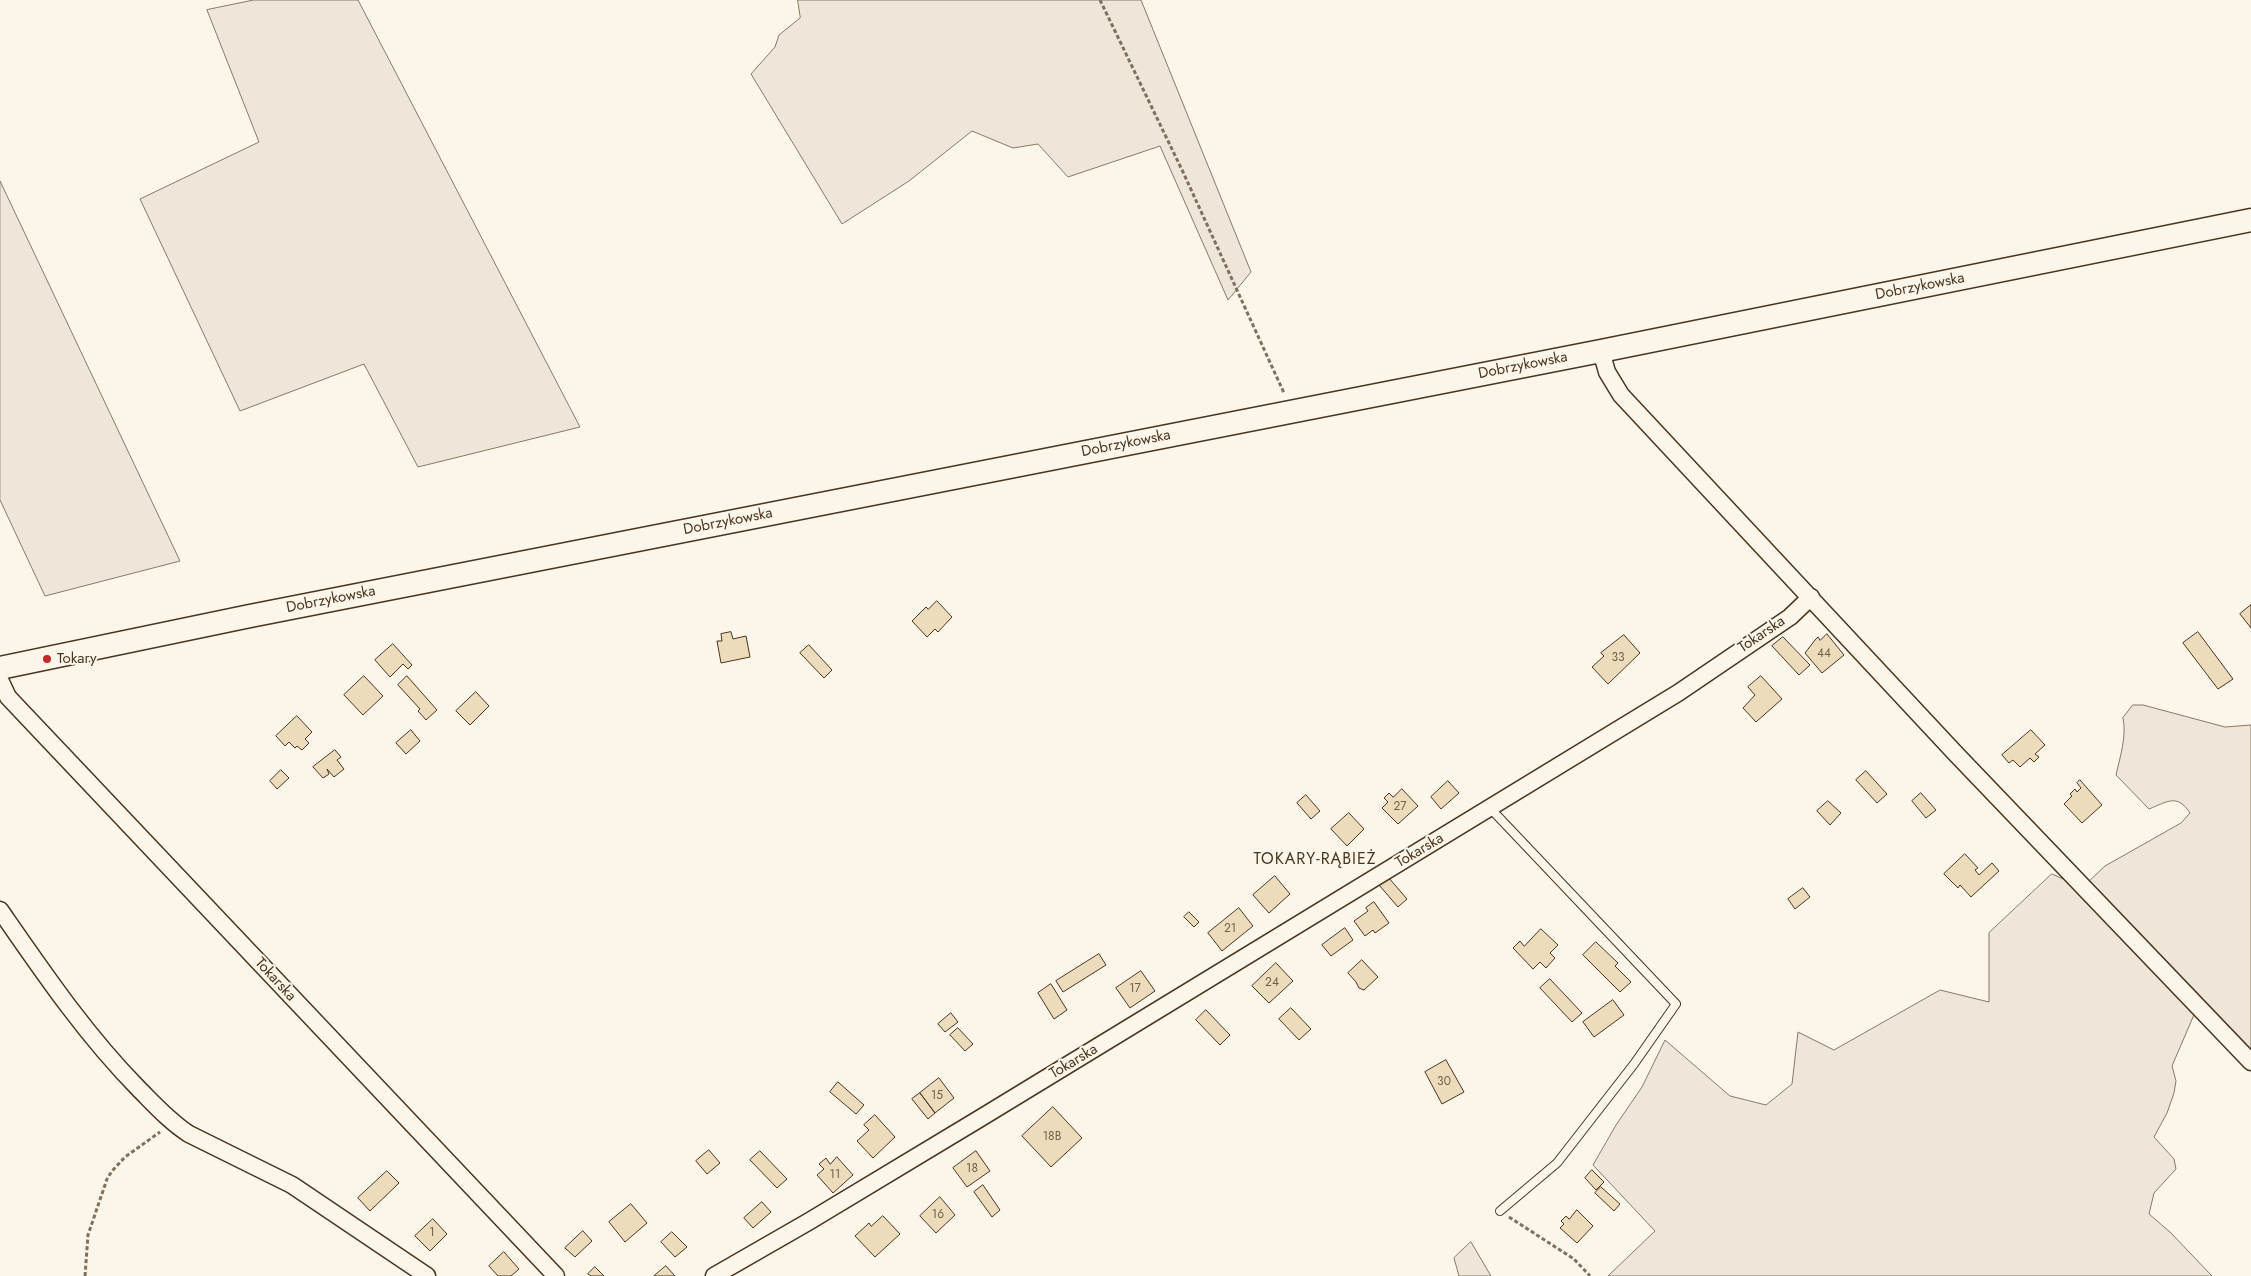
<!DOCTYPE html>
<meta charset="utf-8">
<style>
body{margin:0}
canvas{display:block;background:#fbf6e9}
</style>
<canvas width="2251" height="1276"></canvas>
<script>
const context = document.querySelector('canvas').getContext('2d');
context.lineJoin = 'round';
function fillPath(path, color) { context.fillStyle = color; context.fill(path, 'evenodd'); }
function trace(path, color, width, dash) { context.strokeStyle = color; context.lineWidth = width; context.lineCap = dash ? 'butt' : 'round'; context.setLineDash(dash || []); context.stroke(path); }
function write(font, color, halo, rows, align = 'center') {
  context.font = font + ' Jost,sans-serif'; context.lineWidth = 4; context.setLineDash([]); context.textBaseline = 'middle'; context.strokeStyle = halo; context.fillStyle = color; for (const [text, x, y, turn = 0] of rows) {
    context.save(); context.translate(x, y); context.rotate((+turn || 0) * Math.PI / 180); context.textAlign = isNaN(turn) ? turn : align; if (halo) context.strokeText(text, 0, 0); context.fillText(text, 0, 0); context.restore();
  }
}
const green = new Path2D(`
 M254,0h104l222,427 -162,40 -54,-103 -124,47 -100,-212 119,-57 -52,-132z
 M798,0h343l110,272 -23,28 -68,-154 -92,31 -30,-33 -25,4 -41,-17 -63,50 -67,43 -91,-150 24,-27 4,-12 21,-17z
 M0,181l180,380 -135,35 -45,-96z
 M2133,705h10l82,22 26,-2v330l-164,-172 18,-17 76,-43 9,-10c-13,-20 -23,-11 -41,-4l-33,-34c4,-18 11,-39 7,-57z
 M2052,874l20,9 124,127 -24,56 4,15 -2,12 -7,20 -13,24 20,22 2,10 -22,24 -5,21 21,18 42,44h-604l47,-45 -62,-66 23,-40 26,-38 23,-47 65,56 36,9 26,-21 6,-52 36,18 106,-60 49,12v-69z
 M1471,1242l20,34h-32l-5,-18z`);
fillPath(green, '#ede6d9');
trace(green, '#887966', 1);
const building = new Path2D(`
 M937,601l15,16 -14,15 -3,-3 -8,8 -15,-16 14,-14 2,2z
 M2251,605v23l-11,-14z
 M731,632l2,7 13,-3 4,21 -29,6 -4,-22h5l-1,-7z
 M2198,632l35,47 -15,10 -35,-46z
 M1827,634l17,21 -22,18 -17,-20 10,-13 3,-3 2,3z
 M1624,635l16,18 -32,31 -16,-17 12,-11 -3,-3z
 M1783,637l27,28 -11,10 -27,-29z
 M393,644l19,21 -4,4 -5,-5 -13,13 -15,-17z
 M809,645l23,25 -8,8 -24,-25z
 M364,676l19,20 -20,19 -19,-20z
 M407,676l30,34 -11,10 -8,-9 2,-2 -22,-24z
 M1761,676l21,23 -26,23 -13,-14 12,-13 -7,-8z
 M476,692l13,14 -19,19 -14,-14z
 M297,716l15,16 -7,7 4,4 -7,7 -5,-4 -2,2 -6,-6 -4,4 -9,-10z
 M411,730l9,11 -14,13 -10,-11z
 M2031,730l14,15 -10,9 4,3 -5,5 -4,-4 -10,9 -7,-7 -4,3 -7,-8z
 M335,750l6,7 -4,3 7,9 -10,8 -7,-8 2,5 -6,4 -10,-11z
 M281,770l8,8 -12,11 -7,-8z
 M1866,771l21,23 -10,9 -21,-23z
 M2080,780l22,25 -20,18 -18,-19 8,-8 -2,-2 5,-5 2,3 4,-4 -4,-5z
 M1448,781l11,12 -18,16 -10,-12z
 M1402,789l16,17 -20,18 -16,-16 6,-6 -4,-4 5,-5 4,4z
 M1921,793l15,17 -10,8 -14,-17z
 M1306,795l14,16 -9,8 -14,-16z
 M1828,801l13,12 -11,12 -13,-14z
 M1349,813l15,16 -17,17 -16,-17z
 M1965,854l13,14 -3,2 4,5 13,-12 7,8 -28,26 -11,-12 -2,3 -14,-14z
 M1275,876l15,18 -21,19 -16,-18z
 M1388,877l19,22 -9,8 -19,-22z
 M1803,888l7,9 -15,12 -7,-10z
 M1374,902l15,21 -14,10 -2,-3 -8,6 -11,-15 14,-10 -2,-3z
 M1239,908l14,18 -31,25 -14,-18z
 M1189,912l10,10 -5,5 -10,-10z
 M1345,928l8,12 -22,16 -9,-11z
 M1541,929l17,16 -8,8 5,5 -9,10 -6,-6 -7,7 -20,-21 7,-7 4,5z
 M1596,942l22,21 -3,3 16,16 -11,10 -37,-37z
 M1099,954l7,11 -43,27 -7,-11z
 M1362,960l16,17 -14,13 -5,-2 -3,-6 -8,-9z
 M1276,963l17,18 -24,22 -17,-17z
 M1141,971l14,20 -25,17 -14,-20z
 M1550,979l32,34 -10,9 -32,-34z
 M1051,984l16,26 -13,9 -16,-26z
 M1613,1000l11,15 -30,22 -11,-15z
 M1291,1008l20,21 -12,11 -20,-21z
 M1206,1010l24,25 -10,10 -24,-25z
 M951,1013l7,9 -13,10 -7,-8z
 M958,1028l15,16 -8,7 -15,-16z
 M1446,1060l18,32 -22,12 -17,-32z
 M939,1078l15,20 -19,15 -15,-20z
 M838,1082l26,23 -8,9 -26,-22z
 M920,1093l15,20 -7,6 -16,-20z
 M1053,1107l29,31 -31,29 -29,-31z
 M875,1115l20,22 -22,21 -16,-17 12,-11 -5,-5z
 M709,1150l11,13 -13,11 -11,-13z
 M760,1151l27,28 -10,9 -27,-28z
 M976,1151l14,20 -23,16 -14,-19z
 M837,1157l16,18 -20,18 -16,-18 7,-6 -5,-5 7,-6 4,6z
 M1592,1170l12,12 -8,8 -11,-12z
 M387,1171l12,12 -29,28 -12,-13z
 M983,1185l17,25 -8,7 -18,-25z
 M1601,1187l19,17 -6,7 -19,-18z
 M940,1197l15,18 -19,18 -16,-17z
 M762,1202l9,10 -18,16 -9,-10z
 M631,1204l16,19 -22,19 -16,-20z
 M1577,1210l16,16 -16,17 -17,-15 4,-4 -3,-3 5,-5 3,3z
 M883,1216l17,18 -25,23 -20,-21 14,-13 2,3z
 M433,1219l14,15 -17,17 -15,-15z
 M583,1231l9,10 -17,16 -10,-9z
 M672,1232l15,15 -12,10 -14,-15z
 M504,1252l15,17 -8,7h-13l-9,-10z
 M666,1266l9,10h-21z
 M595,1267l9,9h-13l-3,-2z`);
fillPath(building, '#ecdcbc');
trace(building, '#4a3520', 1);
const service = new Path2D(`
 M1490,808l186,196 -42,60 -77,99 -57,48`);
const minor = new Path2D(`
 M1601,351l6,21 14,23 335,359 295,308
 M0,680l8,17 548,579
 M0,910c43,62 85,124 138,178 16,16 31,33 51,46l103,51 135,91
 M714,1276l94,-54 171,-103 699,-426 112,-76 21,-20`);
const secondary = new Path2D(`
 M0,668l250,-52 1351,-265 650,-131`);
trace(service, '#4a3520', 10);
trace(minor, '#4a3520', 19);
trace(secondary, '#4a3520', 25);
trace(new Path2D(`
 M1100,0l83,172 101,221
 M1509,1217l65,42 16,17
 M85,1276l3,-41 19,-56 5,-8 13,-14 35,-25`), '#7f6f5c', 3, [4, 2.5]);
trace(service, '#fbf6e9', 8);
trace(minor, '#fbf6e9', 16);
trace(secondary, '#fbf6e9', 22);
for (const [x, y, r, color] of [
 [47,659,5,"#c62828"]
]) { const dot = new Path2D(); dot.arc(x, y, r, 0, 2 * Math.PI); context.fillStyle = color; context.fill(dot); trace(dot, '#fbf6e9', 2); }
write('12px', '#725f47', null, [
 ["44",1824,654],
 ["33",1618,658],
 ["27",1400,807],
 ["21",1230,929],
 ["24",1272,983],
 ["17",1135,989],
 ["30",1444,1082],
 ["15",937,1096],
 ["18B",1052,1137],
 ["18",972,1169],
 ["11",835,1175],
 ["16",938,1215],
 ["1",432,1233]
]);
write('15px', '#4a3520', '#fbf6e9', [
 ["Dobrzykowska",1920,287,-11],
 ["Dobrzykowska",1523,366,-11],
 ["Dobrzykowska",1126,444,-11],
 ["Dobrzykowska",728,522,-11],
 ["Dobrzykowska",331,600,-11],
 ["Tokarska",1762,635,-34],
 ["Tokarska",1420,851,-31],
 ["Tokarska",275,980,47],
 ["Tokarska",1074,1062,-31]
]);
write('15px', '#4a3520', '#fbf6e9', [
 ["Tokary",57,659]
], 'left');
context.letterSpacing = '1px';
write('16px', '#4a3520', '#fbf6e9', [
 ["TOKARY-RĄBIEŻ",1315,860]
]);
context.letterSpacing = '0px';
</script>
